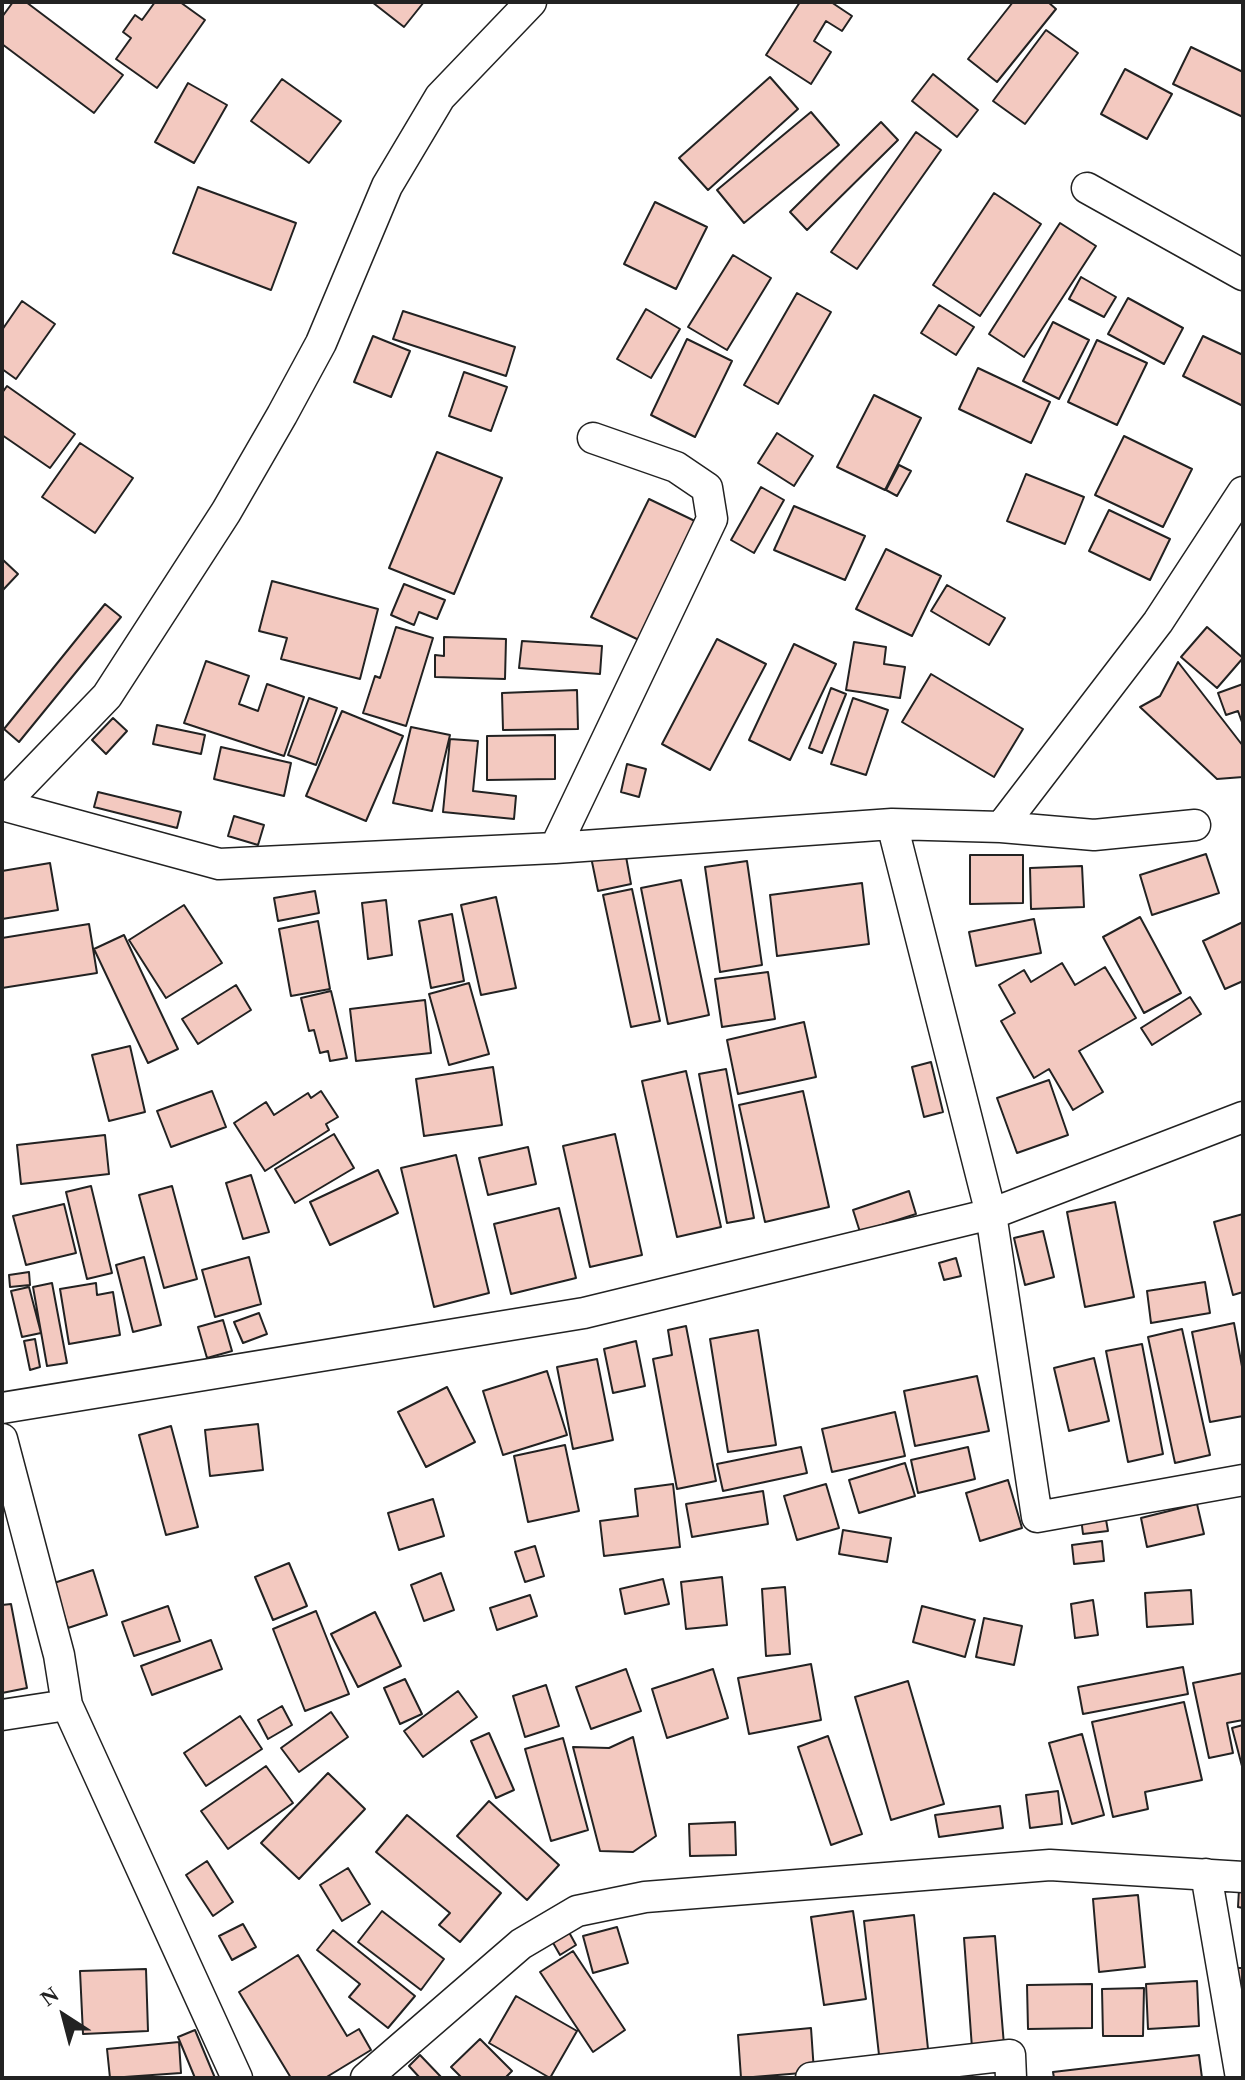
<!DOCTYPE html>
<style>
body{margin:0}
#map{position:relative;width:1245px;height:2080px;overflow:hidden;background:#fff;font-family:"Times New Roman",serif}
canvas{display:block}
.frame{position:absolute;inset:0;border:4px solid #222;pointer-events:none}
.north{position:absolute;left:24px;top:1976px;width:80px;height:80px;-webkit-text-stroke:6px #fff;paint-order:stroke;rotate:324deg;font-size:22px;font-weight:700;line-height:32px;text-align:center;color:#222}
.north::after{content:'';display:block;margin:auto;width:28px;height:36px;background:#222;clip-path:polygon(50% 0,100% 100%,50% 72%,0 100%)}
</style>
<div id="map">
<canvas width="1245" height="2080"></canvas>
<div class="frame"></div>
<div class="north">N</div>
</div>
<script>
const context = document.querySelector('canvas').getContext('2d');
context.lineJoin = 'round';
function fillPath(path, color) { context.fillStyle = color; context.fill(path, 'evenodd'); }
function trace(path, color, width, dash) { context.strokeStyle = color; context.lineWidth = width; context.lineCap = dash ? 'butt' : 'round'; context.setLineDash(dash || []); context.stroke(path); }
const building = new Path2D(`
 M13,2h13l97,73 -29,38 -92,-69v-27z
 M155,2h25l25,18 -48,68 -41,-29 15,-21 -8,-6 12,-17 7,5z
 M372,2h52l-20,25z
 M800,2h31l21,14 -10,15 -16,-10 -12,20 17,11 -20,32 -45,-29z
 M1013,2h35l8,7 -59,73 -29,-23z
 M1046,30l32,23 -53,71 -32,-23z
 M1191,47l52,25v45l-70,-33z
 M1125,69l47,25 -25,45 -46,-25z
 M933,74l45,36 -21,27 -45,-36z
 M770,77l28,32 -90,81 -29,-32z
 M282,79l59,42 -32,42 -58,-42z
 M188,83l39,22 -33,58 -39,-21z
 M811,112l28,33 -95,78 -27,-33z
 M881,122l17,18 -91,90 -17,-18z
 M916,132l25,18 -84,119 -26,-17z
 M198,187l98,36 -25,67 -98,-37z
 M994,193l47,31 -61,92 -47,-31z
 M655,202l52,25 -31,62 -52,-25z
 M1060,223l36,23 -72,111 -35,-23z
 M733,255l38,23 -44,72 -39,-23z
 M1081,277l35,20 -12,20 -35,-18z
 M797,293l34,19 -53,92 -34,-19z
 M1128,298l55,30 -19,36 -56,-30z
 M22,301l33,23 -39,55 -14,-10v-39z
 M939,305l35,22 -18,28 -35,-22z
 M646,309l34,20 -29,49 -34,-19z
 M403,311l112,36 -9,29 -113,-37z
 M1053,322l36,18 -30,59 -36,-18z
 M373,336l37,15 -19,46 -37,-15z
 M1203,336l40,19v51l-60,-30z
 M687,339l45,22 -37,76 -44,-22z
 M1097,340l50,23 -30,62 -49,-23z
 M978,368l72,34 -19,41 -72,-34z
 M464,372l43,15 -16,44 -42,-15z
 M7,386l68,48 -25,34 -48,-33v-42z
 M874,395l47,23 -36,72 -48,-23z
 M777,433l36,23 -19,30 -36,-23z
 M1124,436l68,33 -29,58 -68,-32z
 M80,443l53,35 -38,55 -53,-36z
 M437,452l65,26 -48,116 -65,-26z
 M899,465l12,6 -14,25 -11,-6z
 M1026,474l58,23 -19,47 -58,-23z
 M761,487l23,13 -30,53 -23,-13z
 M649,499l48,23 -58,118 -48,-23z
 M794,506l71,30 -20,44 -71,-30z
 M1109,510l61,29 -20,41 -61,-29z
 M886,549l55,27 -29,60 -56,-27z
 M2,559l16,15 -16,17z
 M272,581l106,28 -18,70 -79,-20 6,-21 -28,-7z
 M404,584l41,16 -8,19 -18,-7 -5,13 -23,-10z
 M947,585l58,33 -16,27 -58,-34z
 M105,604l16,13 -102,125 -15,-13z
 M396,627l37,11 -27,88 -43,-13 12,-37 5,2z
 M1207,627l36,31 -26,30 -36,-31z
 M444,637l62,2 -1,40 -70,-2v-22l9,1z
 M717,639l49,25 -56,106 -48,-26z
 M522,641l80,5 -2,28 -81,-6z
 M854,642l32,5 -2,17 21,3 -5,31 -54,-8z
 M794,644l42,20 -46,96 -41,-20z
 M206,661l43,15 -10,28 19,7 9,-27 37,13 -20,59 -100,-33z
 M1178,662l65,84v31l-26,2 -77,-72 20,-11z
 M931,674l92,55 -29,48 -92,-55z
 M1243,684v41l-5,-14 -12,4 -8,-22z
 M831,688l15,6 -24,59 -13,-5z
 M577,690l1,39 -75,1 -1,-37z
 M309,698l28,10 -21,57 -28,-10z
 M853,698l35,12 -22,65 -35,-11z
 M342,711l61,25 -37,85 -60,-25z
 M113,718l14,13 -21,23 -14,-14z
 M157,725l48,10 -4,19 -48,-10z
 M411,727l39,8 -18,76 -39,-8z
 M555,735v44l-68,1v-44z
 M450,739l28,2 -5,50 43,5 -2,23 -71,-7z
 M221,747l70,16 -7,33 -70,-17z
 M627,764l19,5 -7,28 -18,-5z
 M98,792l83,20 -4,16 -83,-21z
 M234,816l30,9 -6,20 -30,-9z
 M625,851l6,33 -33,7 -7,-34z
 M1206,854l13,39 -67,22 -12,-40z
 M970,855h53v48l-53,1z
 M747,861l15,104 -42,7 -15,-105z
 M50,863l8,47 -56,9v-48z
 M1082,866l2,41 -53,2 -1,-41z
 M681,880l28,135 -41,9 -27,-136z
 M862,883l7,61 -92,12 -7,-61z
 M632,889l28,132 -29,6 -28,-132z
 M315,891l4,22 -41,8 -4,-23z
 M496,897l20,91 -35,7 -20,-90z
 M386,900l6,55 -24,4 -6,-56z
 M184,905l38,58 -56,35 -37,-58z
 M452,914l12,67 -33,7 -12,-67z
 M1140,917l41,76 -37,20 -41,-76z
 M1034,919l7,34 -65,13 -7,-34z
 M318,921l12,68 -39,7 -12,-67z
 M1243,922v59l-18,8 -22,-48z
 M89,924l8,49 -95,15v-50z
 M124,935l54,114 -30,14 -54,-114z
 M1062,963l13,22 30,-18 31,51 -57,33 24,41 -30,18 -24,-41 -15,9 -33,-57 14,-8 -16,-28 25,-15 7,12z
 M768,972l7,47 -53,8 -7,-48z
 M469,983l20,71 -40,11 -20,-71z
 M236,985l15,25 -53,34 -16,-25z
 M331,991l16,67 -17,3 -2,-10 -8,2 -6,-23 -5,1 -8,-33z
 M1190,997l11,17 -49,31 -11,-17z
 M425,1000l6,53 -75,8 -6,-52z
 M804,1022l12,55 -78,17 -11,-54z
 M130,1046l15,66 -36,9 -17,-66z
 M931,1062l12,50 -19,5 -12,-50z
 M493,1067l9,58 -78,11 -8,-57z
 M726,1069l28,149 -27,5 -28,-149z
 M686,1071l35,156 -44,10 -35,-156z
 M1049,1080l19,55 -51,18 -20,-55z
 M212,1091l14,36 -55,20 -14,-36z
 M321,1091l17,26 -12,7 3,6 -64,41 -31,-48 32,-21 8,13 34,-22 3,5z
 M803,1091l26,116 -64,15 -26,-117z
 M334,1134l20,34 -59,35 -20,-34z
 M615,1134l27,121 -52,12 -27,-121z
 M105,1135l4,39 -88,10 -4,-39z
 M528,1147l8,37 -48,11 -9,-37z
 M456,1155l33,138 -55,14 -33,-139z
 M378,1170l20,43 -68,32 -20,-43z
 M251,1175l18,57 -26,7 -17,-56z
 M91,1186l21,87 -25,6 -21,-87z
 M172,1186l25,93 -33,9 -25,-93z
 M909,1191l7,23 -56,18 -7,-22z
 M1115,1202l19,95 -49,10 -18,-95z
 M64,1204l12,49 -50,12 -13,-49z
 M559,1208l17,70 -65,16 -17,-70z
 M1243,1214v78l-10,3 -19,-73z
 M1043,1231l11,46 -29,8 -11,-47z
 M144,1257l17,68 -28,7 -17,-67z
 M249,1257l12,47 -46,13 -13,-47z
 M956,1258l5,18 -17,4 -5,-17z
 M29,1272l1,13 -20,2 -1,-12z
 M1205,1282l5,31 -59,10 -4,-32z
 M52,1283l15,80 -20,3 -14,-79z
 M96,1283l1,12 16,-3 7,43 -51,9 -9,-55z
 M29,1287l12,46 -19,4 -11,-46z
 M259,1313l8,21 -24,9 -9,-21z
 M223,1320l9,31 -25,7 -9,-31z
 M1234,1323l9,49v44l-33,6 -18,-90z
 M686,1326l30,155 -39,8 -24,-130 19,-4 -4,-25z
 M1182,1329l28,126 -35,8 -27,-126z
 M758,1330l18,115 -48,7 -18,-113z
 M35,1339l5,28 -10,3 -6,-29z
 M636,1341l9,45 -32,7 -9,-44z
 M1142,1344l21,110 -35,8 -22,-111z
 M1094,1358l15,63 -40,10 -15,-63z
 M597,1359l16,81 -40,9 -16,-82z
 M547,1371l20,64 -64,20 -20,-64z
 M977,1376l12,55 -74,15 -11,-55z
 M447,1387l28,55 -49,25 -28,-55z
 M895,1412l10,44 -73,16 -10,-43z
 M258,1424l5,46 -53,6 -5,-46z
 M171,1426l27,101 -32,8 -27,-100z
 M565,1445l14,66 -51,11 -14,-66z
 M801,1447l6,26 -84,18 -6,-27z
 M968,1447l7,32 -57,14 -7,-33z
 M905,1463l10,33 -56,17 -10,-33z
 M1008,1480l14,48 -42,13 -14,-48z
 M673,1484l7,63 -76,9 -4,-35 38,-5 -3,-27z
 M826,1484l13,44 -42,12 -13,-44z
 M763,1491l5,33 -76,13 -6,-33z
 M433,1499l11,37 -45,14 -11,-37z
 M1197,1504l7,30 -57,13 -6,-29z
 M1105,1514l3,17 -25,3 -2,-16z
 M843,1530l48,8 -4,24 -48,-8z
 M1102,1541l2,20 -30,3 -2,-19z
 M535,1546l9,30 -19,6 -10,-30z
 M289,1563l18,43 -34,14 -18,-43z
 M93,1570l14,45 -39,13 -14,-45z
 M441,1573l13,37 -30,11 -13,-36z
 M722,1577l5,48 -41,4 -5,-47z
 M663,1579l6,25 -44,10 -5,-25z
 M785,1587l5,67 -24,2 -4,-67z
 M1191,1590l2,34 -46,3 -2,-34z
 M530,1595l7,21 -40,14 -7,-22z
 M1093,1600l5,35 -23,3 -4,-34z
 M11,1604l16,84 -25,5v-88z
 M168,1606l12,35 -46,15 -12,-34z
 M922,1606l53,14 -10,37 -52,-15z
 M316,1611l33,83 -44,17 -32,-82z
 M375,1612l26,54 -43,21 -27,-53z
 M984,1618l38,8 -8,39 -38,-8z
 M211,1640l11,29 -70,26 -11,-29z
 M811,1664l10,56 -72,14 -11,-56z
 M1183,1667l5,27 -105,20 -5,-27z
 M626,1669l15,42 -50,18 -15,-42z
 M713,1669l15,49 -61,20 -15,-49z
 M1243,1673v47l-16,3 6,30 -24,5 -16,-75z
 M405,1679l17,35 -22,10 -16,-36z
 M908,1681l36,123 -53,16 -36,-123z
 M546,1685l13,41 -34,11 -12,-41z
 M458,1691l19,26 -54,40 -19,-26z
 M1184,1702l18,78 -57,12 3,17 -35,8 -21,-95z
 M282,1706l10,19 -24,14 -10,-19z
 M331,1712l17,25 -49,35 -18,-24z
 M240,1716l22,33 -56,37 -22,-33z
 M1243,1725v45l-11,-42z
 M489,1733l25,57 -18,8 -25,-57z
 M1082,1734l22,81 -32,9 -23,-81z
 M828,1736l34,98 -31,11 -33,-98z
 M633,1737l23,99 -23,16 -33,-1 -27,-104 36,1z
 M563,1738l25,92 -37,11 -26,-92z
 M266,1766l27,37 -65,46 -27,-38z
 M328,1773l37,36 -66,70 -38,-36z
 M1058,1791l4,33 -32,4 -4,-33z
 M489,1801l70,64 -32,35 -70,-64z
 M1000,1806l3,22 -64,9 -4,-22z
 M407,1815l94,78 -41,49 -21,-17 11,-12 -74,-61z
 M735,1822l1,33 -46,1 -1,-32z
 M207,1861l26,41 -20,14 -27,-41z
 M348,1868l22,36 -28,17 -22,-36z
 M1239,1889h4v19l-5,-1z
 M1138,1895l7,72 -46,5 -6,-73z
 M382,1911l62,48 -23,31 -63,-48z
 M853,1911l13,88 -42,6 -13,-88z
 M914,1915l14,134 -49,6 -15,-134z
 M243,1924l13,23 -24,13 -13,-24z
 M565,1925l11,20 -16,10 -12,-21z
 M617,1927l11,36 -35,10 -10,-37z
 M333,1930l82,66 -27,32 -39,-31 11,-13 -43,-34z
 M995,1936l9,109 -32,3 -8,-110z
 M573,1951l52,79 -32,22 -53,-80z
 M298,1955l49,81 12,-7 12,21 -46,28h-34l-52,-86z
 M1237,1968h6v23l-5,1z
 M146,1969l2,62 -65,3 -3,-63z
 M1197,1981l2,45 -51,3 -2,-45z
 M1092,1984v44l-64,1 -1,-44z
 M1144,1988l-1,48h-40l-1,-47z
 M516,1996l61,35 -27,47 -61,-35z
 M811,2028l3,44 -73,6 -3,-43z
 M195,2030l20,48h-20l-17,-41z
 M480,2039l32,32 -7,7h-43l-11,-11z
 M179,2042l2,31 -71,5 -3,-29z
 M420,2055l22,23h-22l-11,-12z
 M1199,2055l3,23h-148l-1,-6z`);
fillPath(building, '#f3c9c0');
trace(building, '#222', 2);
const minor = new Path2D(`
 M1087,188l156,87
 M2,805l217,59 336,-16 337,-24 109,3 93,8 101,-10
 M2,805l105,-109 119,-184 56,-97 39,-72 66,-157 53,-89 91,-95
 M892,824l99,390 46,303 206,-37
 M1001,827l157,-205 85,-130
 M555,848l157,-329 -5,-31 -31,-21 -83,-29
 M2,1408l582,-95 407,-99 252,-97
 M2,1439l57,216 8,50 170,373
 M2,1715l65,-10
 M1206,1874l35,204
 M366,2078l155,-134 56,-33 68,-14 405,-32 193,12
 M811,2078l199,-23 1,23`);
trace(minor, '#222', 33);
trace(minor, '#fff', 30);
</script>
